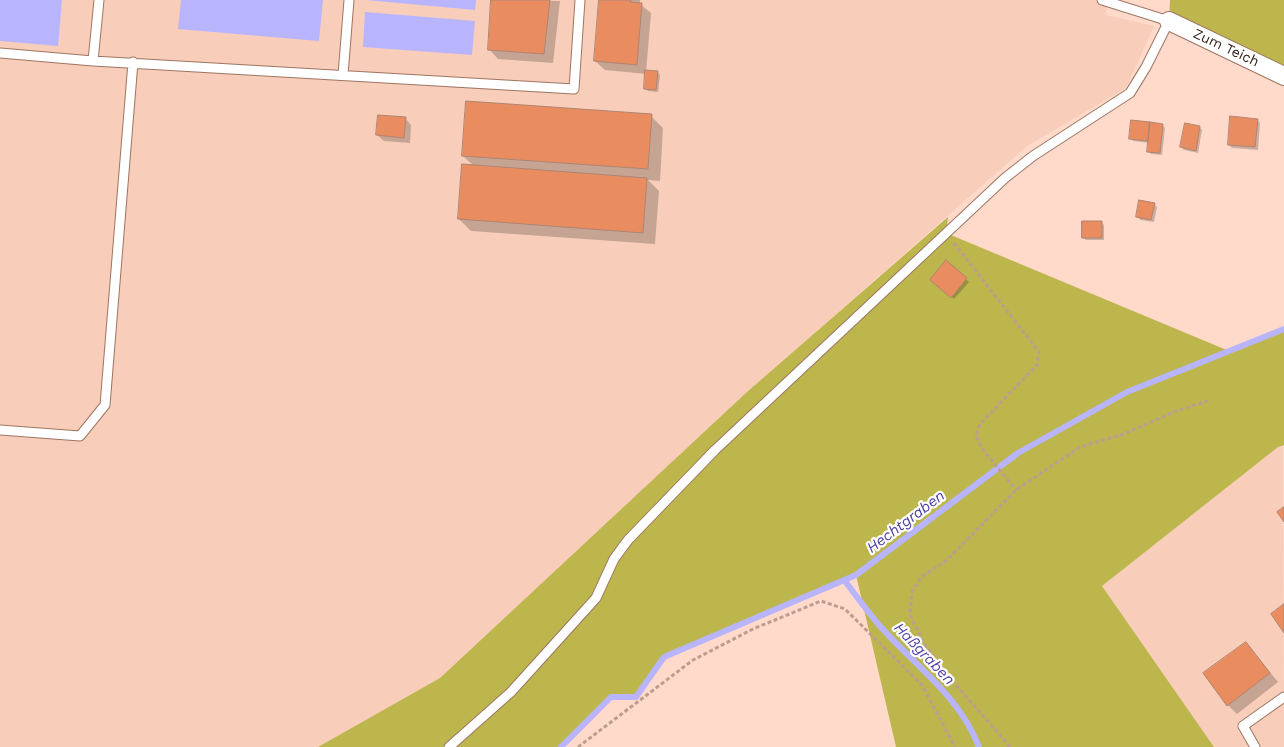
<!DOCTYPE html>
<meta charset="utf-8">
<style>
body{margin:0}
canvas{display:block;background:#ffd9c9}
</style>
<canvas width="1284" height="747"></canvas>
<script>
const context = document.querySelector('canvas').getContext('2d');
context.lineJoin = 'round';
function fillPath(path, color) { context.fillStyle = color; context.fill(path, 'evenodd'); }
function trace(path, color, width, dash) { context.strokeStyle = color; context.lineWidth = width; context.lineCap = dash ? 'butt' : 'round'; context.setLineDash(dash || []); context.stroke(path); }
function write(font, color, halo, rows, align = 'center') {
  context.font = font + ' "Work Sans",sans-serif'; context.lineWidth = 4.5; context.setLineDash([]); context.textBaseline = 'middle'; context.strokeStyle = halo; context.fillStyle = color; for (const [text, x, y, turn = 0] of rows) {
    context.save(); context.translate(x, y); context.rotate((+turn || 0) * Math.PI / 180); context.textAlign = isNaN(turn) ? turn : align; if (halo) context.strokeText(text, 0, 0); context.fillText(text, 0, 0); context.restore();
  }
}
fillPath(new Path2D(`
 M0,0h1108l-2,15 48,11 -28,62 -99,58 -280,246 -307,286 -122,69h-318z
 M1283,443l1,304h-70l-112,-161z`), '#f8cdb9');
fillPath(new Path2D(`
 M1170,0h114v76l-115,-55z
 M948,217l-2,16 283,118 55,-22v116l-6,2 -176,139 112,161h-318l-40,-172 -192,82 -28,40h-25l-42,40 -6,10h-245l122,-69 307,-286z`), '#bcb64d');
fillPath(new Path2D(`
 M0,0h62l-4,46 -58,-5z
 M181,0h142l-4,41 -141,-12z
 M366,0h110l-1,10z
 M365,12l110,9 -3,34 -109,-8z`), '#b8b5fe');
fillPath(new Path2D(`
 M493,0l67,1 -7,62 -55,-4 -9,-10z
 M600,0h40v4l11,9 -5,59h11l3,3 -2,17 -10,-1 -3,-3 1,-14 -41,-4 -10,-9z
 M651,116l12,12 -3,53 -12,-1 11,11 -4,53 -184,-13 -12,-12 15,-53 -11,-10z
 M405,118l6,7 -1,18 -26,-2 -7,-6z
 M1257,120l3,3 -2,27 -26,-2 -3,-3z
 M1132,122l30,3 3,3 -3,27 -11,-1 -3,-3 1,-8 -16,-2 -2,-2z
 M1200,127l2,3 -4,23 -14,-3 -3,-3z
 M1154,204l3,3 -3,15 -14,-2 -2,-3z
 M1101,222l3,3v15h-18l-3,-2z
 M946,262l23,20 -15,17 -20,-17z
 M1246,643l32,39 -41,32 -9,-9z`), '#0003');
trace(new Path2D(`
 M845,581c11,15 23,31 35,45 35,40 79,69 99,121
 M561,747l50,-50h25l28,-40 192,-82 162,-122 109,-61 157,-63`), '#b8b5fe', 6);
const building = new Path2D(`
 M491,0h59l-6,54 -56,-4z
 M599,0h32l-1,2 12,1 -5,62 -43,-4z
 M645,70l13,1 -2,19 -12,-1z
 M466,101l186,13 -4,55 -186,-13z
 M378,115l28,2 -2,21 -28,-3z
 M1230,116l28,3 -3,28 -27,-2z
 M1131,120l19,2 -2,19 -19,-2z
 M1150,122l13,2 -3,29 -13,-1z
 M1185,123l15,3 -4,25 -16,-4z
 M462,164l185,14 -4,55 -185,-14z
 M1139,200l16,3 -4,17 -15,-3z
 M1082,221h20v17h-20z
 M946,260l21,18 -16,20 -21,-18z
 M1284,507v15l-7,-10z
 M1284,604v29l-13,-19z
 M1246,642l24,31 -43,33 -24,-33z`);
fillPath(building, '#e98c60');
trace(building, '#af8572', 1);
const lane = new Path2D(`
 M0,53l93,8 481,28 6,-89
 M93,61l6,-61
 M343,75l6,-75
 M0,430l80,6 25,-31 28,-343
 M449,747l62,-55 85,-94 18,-39 14,-19 87,-90 290,-272 28,-22 97,-63 16,-26 23,-46 -67,-21
 M1255,747l-12,-21 41,-29`);
const street = new Path2D(`
 M1169,21l115,55`);
trace(lane, '#9e7562', 11);
trace(street, '#9e7562', 20);
trace(new Path2D(`
 M954,243l85,109 -2,13 -57,59 -4,11 5,12 35,43
 M578,747l115,-87 60,-31 68,-28 24,8 77,76 33,62
 M1010,747l-61,-70 -25,-34 -14,-28 2,-23 9,-15 26,-17 69,-70 64,-43 44,-13 52,-23 35,-11`), '#bd9d90', 3, [4, 2.5]);
trace(lane, '#fff', 9);
trace(street, '#fff', 18);
write('14px', '#33221b', '#fff', [
 ["Zum Teich",1226,48,25]
]);
write('italic 15px', '#503fa5', '#fff', [
 ["Hechtgraben",906,522,-37],
 ["Haßgraben",924,654,46]
]);
</script>
